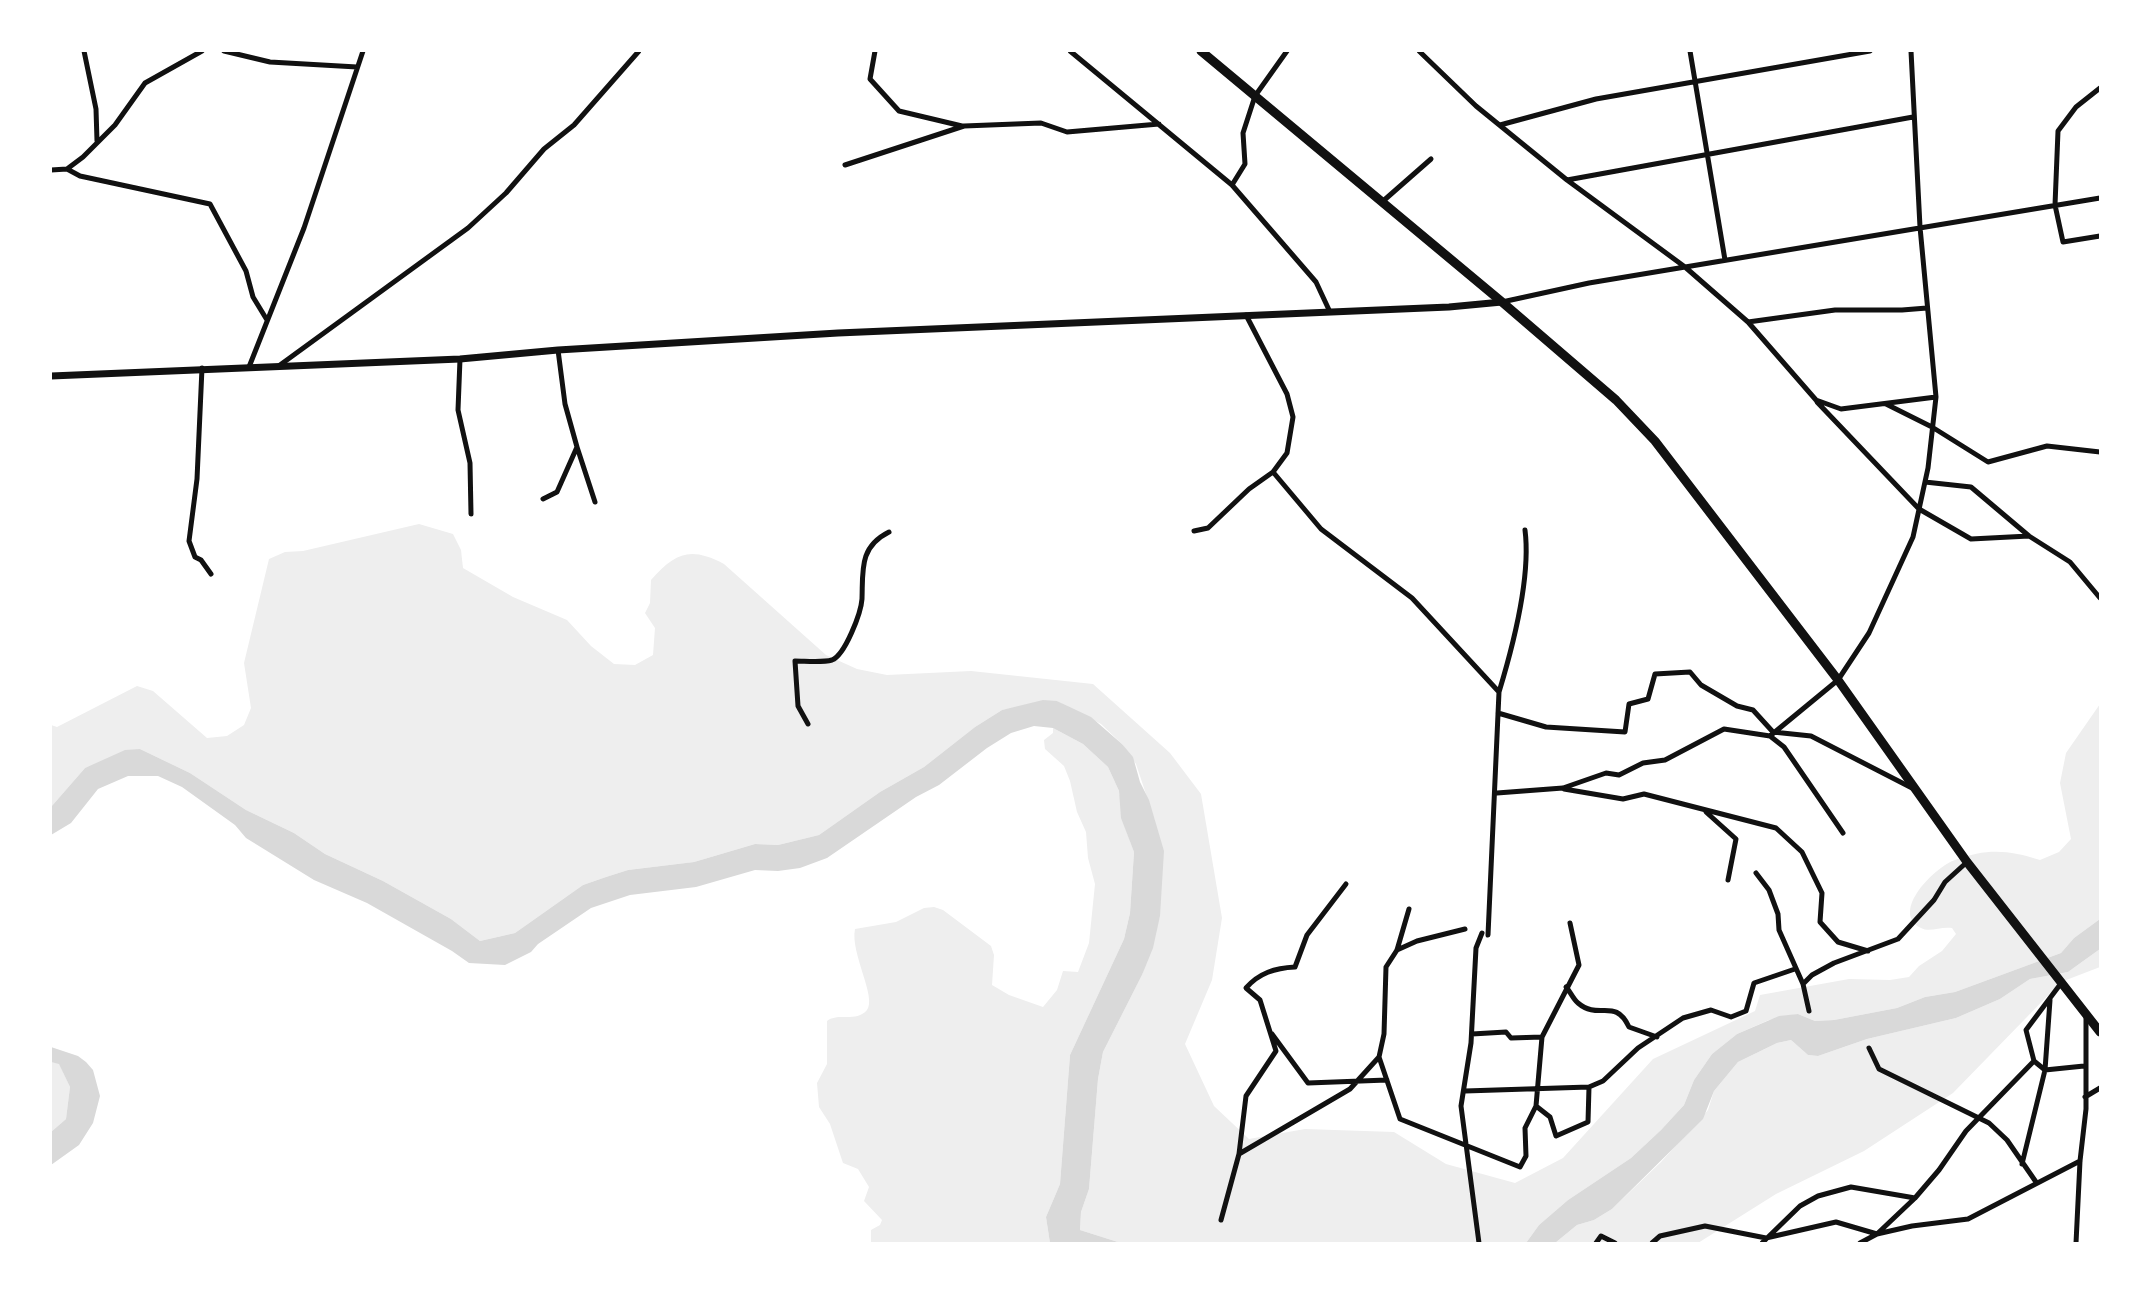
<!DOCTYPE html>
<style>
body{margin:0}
#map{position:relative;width:2151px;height:1294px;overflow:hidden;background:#fff;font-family:"Crimson Pro",serif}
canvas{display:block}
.frame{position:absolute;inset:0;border:52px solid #fff;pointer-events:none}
</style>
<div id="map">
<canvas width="2151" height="1294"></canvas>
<div class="frame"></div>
</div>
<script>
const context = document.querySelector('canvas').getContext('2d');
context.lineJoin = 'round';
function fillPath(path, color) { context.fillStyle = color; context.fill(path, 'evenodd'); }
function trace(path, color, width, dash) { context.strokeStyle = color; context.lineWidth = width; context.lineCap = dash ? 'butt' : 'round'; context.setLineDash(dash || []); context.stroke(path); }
fillPath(new Path2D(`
 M419,524l34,10 8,16 2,18 50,29 54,23 24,26 23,18 21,1 18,-10 2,-27 -10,-15 5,-10 1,-23c24,-27 39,-34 73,-16l102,91 31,14 30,6 84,-4 122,13 77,69 31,41 21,124 -10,62 -27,64 29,62 35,33 56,-10 89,3 52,32 69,19 48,-25 90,-99 102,-48 5,-16 89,-16 41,1 19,-3 10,-11 23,-15 14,-17 -4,-6c-11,-2 -22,5 -31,0 -32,-16 15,-62 34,-68 32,-12 54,-10 85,0l19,-8 12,-13 -11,-56 6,-30 34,-49v215l-26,19 -13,15 -106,39 -30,5 -28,11 -63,12 -19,1 -17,-7 -29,6 -32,14 -25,20 -18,26 -10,25 -23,25 -30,28 -63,42 -29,25 -13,18h-405l-41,-13 1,-18 8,-23 9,-110 5,-27 39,-77 18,-59 -5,-95 -19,-57 -14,-20 -21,-20 -44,-23 -55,9 -27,17 -51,40 -44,25 -61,43 -41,10 -23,-1 -61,18 -66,8 -22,7 -23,8 -68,48 -35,8 -29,-22 -68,-38 -58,-27 -31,-21 -48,-23 -56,-37 -50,-24 -55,19 -34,39v-82l6,2 80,-41 16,5 54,47 20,-2 17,-11 7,-17 -7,-45 25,-104 16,-7 18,-1z
 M1053,728l30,16 25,23 11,24 6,36 9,25 -4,61 -6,26 -54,116 -10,129 -14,33 4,26h-179v-13l9,-5 2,-5 -18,-19 5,-14 -11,-18 -15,-6 -13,-39 -11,-17 -2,-24 10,-19v-43c11,-9 29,2 40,-11 10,-13 -17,-57 -12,-81l41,-7 28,-14 10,-1 9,3 48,36 3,9 -2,30 17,10 34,12 14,-17 6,-19 15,1 11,-29 6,-59 -7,-26 -2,-26 -9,-20 -7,-31 -6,-15 -19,-17 -1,-9 9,-7z
 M2100,949v18l-39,15 -108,111 -89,58 -88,43 -78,49h-143l22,-18 17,-5 18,-11 49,-47 47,-52 6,-19 24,-29 39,-19 14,-3 17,15 10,1 49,-17 89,-21 44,-19 30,-20 38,-7z
 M51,1062l8,1 11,24 -4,32 -15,13z`), '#eee');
fillPath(new Path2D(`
 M1043,700l14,1 34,16 31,27 11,13 7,25 9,18 15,51 -4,65 -7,32 -11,27 -39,77 -5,27 -9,110 -8,23 -1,18 41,13h-71l-4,-26 14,-33 10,-129 54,-116 6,-26 4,-61 -13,-34 -2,-27 -11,-24 -25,-23 -30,-16 -19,-2 -23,7 -24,15 -48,37 -23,12 -89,61 -27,10 -22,3 -23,-1 -59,17 -66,8 -39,13 -53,36 -7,8 -26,13 -36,-2 -17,-12 -85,-48 -53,-23 -68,-42 -11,-13 -53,-38 -24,-11h-30l-30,13 -27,34 -20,12v-28l34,-39 40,-18 15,-1 50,24 56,37 48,23 31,21 58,27 68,38 29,22 35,-8 68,-48 23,-8 22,-7 66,-8 61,-18 23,1 41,-10 61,-43 44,-25 51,-40 27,-17z
 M2100,919v30l-32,23 -38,7 -30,20 -44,19 -89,21 -49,17 -10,-1 -17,-15 -14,3 -39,19 -24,29 -11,28 -91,90 -18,11 -17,5 -22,18h-29l13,-18 29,-25 63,-42 30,-28 23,-25 10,-25 18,-26 25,-20 42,-18 19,-2 17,7 19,-1 63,-12 28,-11 30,-5 106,-39 13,-15z
 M51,1047l27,9 8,6 7,8 7,26 -7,27 -14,22 -28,20v-33l15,-13 4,-32 -11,-23 -8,-2z`), '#d9d9d9');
trace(new Path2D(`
 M84,51l12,58 1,32
 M224,51l46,11 87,5
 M875,51l-5,28 29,32 63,15
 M1070,51l162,134 84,97 14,30
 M1419,51l57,55 91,74 118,87 63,55 68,78 25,9 95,-12
 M1690,51l35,209
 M2100,88l-24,19 -18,24 -3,74 8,37 37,-6
 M1500,125l96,-26 274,-48
 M845,165l119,-39 77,-3 26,9 92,-8
 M67,169l13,7 130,28 36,67 7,26 14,23
 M51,170l16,-1 16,-12 32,-32 30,-42 57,-32
 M1567,180l346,-63
 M1232,185l13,-21 -2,-31 12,-37 32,-45
 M1382,202l49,-43
 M1502,302l87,-19 511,-85
 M1748,322l87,-12h67l25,-2
 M460,359l-2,51 12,53 1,51
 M280,365l188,-137 38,-35 38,-44 30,-24 65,-74
 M249,367l55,-139 59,-177
 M202,368l-5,111 -8,62 6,16 6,3 10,14
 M1817,402l102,107 52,30 58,-3 41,26 30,36
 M1886,404l46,23 56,35 59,-16 53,6
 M577,447l18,55
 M1273,472l48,57 91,69 87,94 -11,243
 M1925,482l46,5 58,49
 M543,499l14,-7 20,-45 -12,-43 -7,-54
 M1194,531l14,-3 41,-39 24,-17 14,-19 6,-36 -6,-23 -41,-79
 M1499,692c14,-46 32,-115 26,-162
 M1498,713l48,14 79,5 4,-28 19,-5 7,-25 35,-2 11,13 36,21 16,4 20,22 38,4 101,52
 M808,724l-10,-18 -3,-45c10,0 27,2 37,-1 13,-5 29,-47 30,-61 1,-29 -3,-52 27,-67
 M1770,736l68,-56 31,-47 44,-96 15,-69 8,-71 -16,-170 -9,-176
 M1564,789l59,10 21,-5 132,34 26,24 20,41 -2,29 18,20 30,9
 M1497,793l66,-5 43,-15 13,2 24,-12 22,-3 59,-31 46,7 14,11 59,86
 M1706,812l30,27 -8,41
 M1756,873l13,17 9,24 1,16 24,54 6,27
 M1397,950l20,-9 48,-12
 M1803,984l9,-9 22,-12 64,-24 36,-39 11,-18 22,-20
 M1566,987c4,4 7,12 12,16 21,18 37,-6 51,24l28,10
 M1272,1034l36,49 79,-3
 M1472,1034l34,-2 5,6 31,-1
 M1869,1048l10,21 110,54 18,17 29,42
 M1379,1057l21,62 120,48 6,-11 -1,-28 11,-22 6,-69 37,-72 -9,-42
 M2034,1061l11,9 39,-4
 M1465,1091l124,-4 14,-6 35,-33 45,-30 28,-8 20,7 15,-6 8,-28 41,-14
 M2085,1097l15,-9
 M1536,1106l14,11 6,19 32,-14 1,-35
 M1239,1154l7,-58 30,-45 -16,-51 -14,-12c13,-15 29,-20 49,-21l12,-32 39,-51
 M2022,1164l23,-94 5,-70
 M1221,1220l18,-66 111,-65 29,-32 5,-23 2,-67 11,-17 12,-41
 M1479,1243l-18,-137 10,-63 5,-95 6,-15
 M1596,1243l5,-7 14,7
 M1652,1243l8,-7 45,-10 61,12 70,-16 41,12 35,-8 56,-7 112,-58
 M1762,1243l38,-37 18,-10 33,-9 64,11
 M1860,1243l17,-9 38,-36 24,-28 27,-39 68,-70 -8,-31 36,-48
 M2076,1243l4,-82 6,-52v-94`), '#111', 5);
trace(new Path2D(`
 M51,376l409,-17 98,-9 280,-17 611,-26 53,-5`), '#111', 7);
trace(new Path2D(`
 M1201,51l301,251 114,98 39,41 183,239 129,182 133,170`), '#111', 9);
</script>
